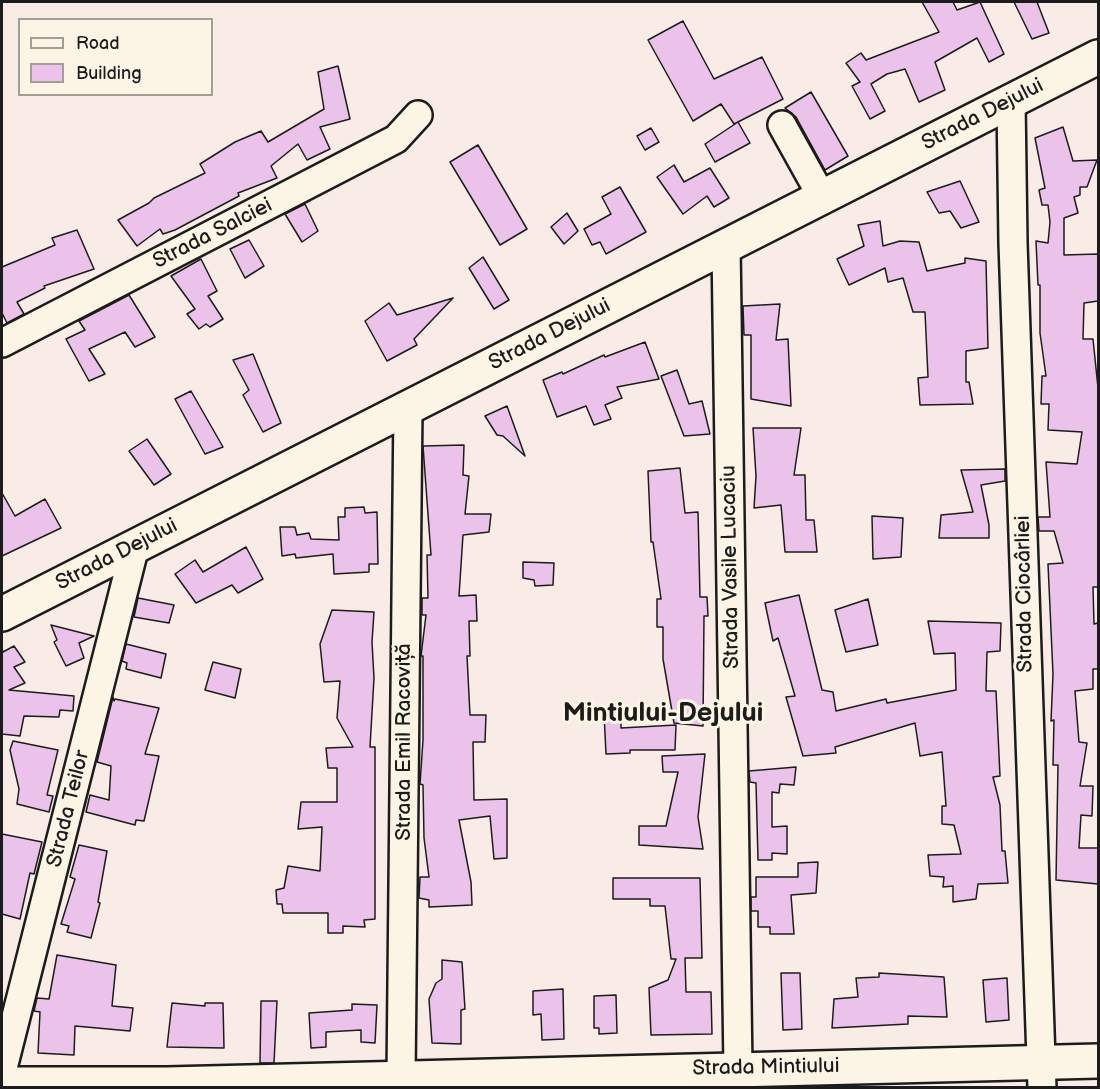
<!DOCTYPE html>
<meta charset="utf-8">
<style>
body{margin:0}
#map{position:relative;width:1100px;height:1089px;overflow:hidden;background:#f9ebe6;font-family:"Balsamiq Sans",sans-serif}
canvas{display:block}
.frame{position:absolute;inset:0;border:3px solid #1c1c1c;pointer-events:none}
.legend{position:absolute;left:18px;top:18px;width:195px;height:78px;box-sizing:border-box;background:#fcf5e5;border:2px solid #a29e95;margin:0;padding:8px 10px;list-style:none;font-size:18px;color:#1c1c1c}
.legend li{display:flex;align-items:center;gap:12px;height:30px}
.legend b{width:30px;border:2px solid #a29e95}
</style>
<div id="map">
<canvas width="1100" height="1089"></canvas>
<div class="frame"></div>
<ul class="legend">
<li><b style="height:8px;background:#fcf5e5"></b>Road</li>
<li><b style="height:16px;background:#ebc2e9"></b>Building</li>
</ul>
</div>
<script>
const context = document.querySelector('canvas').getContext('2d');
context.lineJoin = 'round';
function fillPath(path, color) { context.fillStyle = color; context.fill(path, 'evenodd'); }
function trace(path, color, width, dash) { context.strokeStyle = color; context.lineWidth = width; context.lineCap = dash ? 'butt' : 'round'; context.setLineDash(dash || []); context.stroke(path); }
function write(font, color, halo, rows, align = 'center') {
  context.font = font + ' "Balsamiq Sans",sans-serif'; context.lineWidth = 6; context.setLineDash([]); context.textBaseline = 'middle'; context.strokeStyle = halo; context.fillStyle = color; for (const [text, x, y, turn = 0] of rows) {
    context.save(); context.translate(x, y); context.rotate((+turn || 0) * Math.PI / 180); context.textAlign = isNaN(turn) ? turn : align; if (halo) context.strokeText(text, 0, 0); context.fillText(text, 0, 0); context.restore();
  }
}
const building = new Path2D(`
 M922,2h31l4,8 23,-8 24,52 -15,8 -12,-24 -42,24 10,28 -26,12 -14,-33 -18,5 -16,10 14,27 -15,8 -18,-33 8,-4 -14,-19 15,-10 5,7 73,-28z
 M1014,2h23l12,31 -17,6z
 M683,21l31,58 48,-22 21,42 -49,25 -13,-20 -28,17 -45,-81z
 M338,66l12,53 -30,8 10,22 -23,11 -9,-16 -27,22 6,12 -39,15 1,3 -64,34 -12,4 -3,-5 -23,17 -19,-26 31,-17 5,-5 51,-25 -5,-9 35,-22 26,-11 7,11 56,-33 -6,-37z
 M811,92l37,64 -23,14 -29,-53 -11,-9z
 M738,122l12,21 -35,19 -10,-18z
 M1063,127l10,34 24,-1 -10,27h-7v8l-6,2 4,16 -14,5v37l34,-1v47l-14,2 -1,36h10l5,49v199h-5l1,37 4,-1v46h-5v20l-18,2 4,51 8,1 -7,43h13l-1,30 -11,-1 -2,33h19v36l-42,-4 2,-115h-5l1,-45 -3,1 2,-47 -5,-110 15,-1 -9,-32h-15l-1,-14h12l-4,-55 31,2 5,-32 -34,-2 1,-26h-8l1,-28h4l-6,-43v-48h-2l-2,-44 12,2 2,-21 -2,-17h-6l-3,-15 6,-2 -10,-50z
 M651,128l8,14 -14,8 -8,-14z
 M478,145l49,84 -27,16 -50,-83z
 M674,165l10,17 26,-14 19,30 -15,9 -7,-11 -24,18 -26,-37z
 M960,181l19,41 -18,6 -11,-17 -11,2 -12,-21z
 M620,187l26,45 -40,22 -6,-12 -8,3 -8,-16 27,-15 -9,-17z
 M305,204l13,27 -16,11 -17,-28z
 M567,213l11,18 -14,13 -13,-17z
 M880,221l3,25 17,-5 19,1 8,29 38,-8v-5l21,3 2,87 -22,3v31h3l4,22 -53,1 -2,-27 10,-1 -3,-65h-12l-10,-34 -15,4 -3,-14 -36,17 -12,-26 27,-13 -6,-21z
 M77,230l17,39 -50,17 1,2 -28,14 7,12 -17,9 -5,-10v-46l53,-22 -3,-7z
 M249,240l15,26 -19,12 -15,-29z
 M483,257l26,43 -15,9 -25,-41z
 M201,259l16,32 -9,5 15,23 -13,8 -4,-3 -7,5 -12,-15 8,-5 -24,-33z
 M129,295l26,42 -20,10 -10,-15 -36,17 16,25 -16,7 -23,-42 19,-9 -6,-9z
 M453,298l-39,41 3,6 -30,16 -22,-40 24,-18 8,12z
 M780,304l-4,36 12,-1 3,67 -40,-7v-64h-7l-1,-29z
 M645,342l14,37 -42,8 5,11 -17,7 6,14 -17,6 -8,-19 -29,11 -14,-37 19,-8 1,2 41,-19 1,2z
 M253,354l28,69 -18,9 -20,-37 6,-5 -16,-30z
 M677,370l12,34 13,-3 8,33 -26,2 -23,-60z
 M191,391l32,56 -18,7 -30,-55z
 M507,406l18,50 -22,-20 -6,-1 -12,-19z
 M753,428h48l-7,47h11l1,45h8l3,32h-32l-4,-47 -27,3 2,-32z
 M147,439l24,35 -17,11 -25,-34z
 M464,445l-1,30 6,1 -4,38h26l-2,18 -26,3 -4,61 17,-1 1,26h-8l1,35h-3l3,59h16l-1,27h-12l1,58 33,-1v59l-13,1 -4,-43 -31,4 12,62 1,23 -43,2v-7l-10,-2 1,-21h9l-5,-39 -1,-53 -3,-1 3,-44v-84h-2l5,-41h-4v-17h6l-1,-43h4l-8,-109z
 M680,468l5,45 13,-1 2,85h7l1,19h-4l-1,110 -29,-3 -11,-64v-32h-6v-28h4l-8,-57h-2l-3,-71z
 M1005,469v12l-24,4 8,40v13h-50l2,-23 32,-3 -12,-42z
 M2,493l13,23 30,-17 16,29 -59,28z
 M364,507l1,6 12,-1 1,52h-9v8l-35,2 -1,-20 -37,4 -1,-4 -13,2 -2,-29h15l2,8 12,-2 2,6 28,1 -1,-23h7v-9z
 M872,516l31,2 -2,39 -28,2z
 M246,547l17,32 -25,14 -6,-8 -36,18 -21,-29 20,-14 8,12z
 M523,562l31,1 -1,22 -18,1 -1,-6 -11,-2z
 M799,595l23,95 11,2 3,19 50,-12 1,4 69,-13 -1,-37 -21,1 -6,-33 73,2 -1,28 -13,1 -1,39h10l4,85 -7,1 7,28 2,46h3l3,32 -30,1 -2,15 -23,3v-16l-10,1 1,-10 -14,-1 -2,-21 33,-1 -7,-29 -12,-1v-18h4l-4,-54 -22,4 -5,-33 -80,24 1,6 -33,3 -17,-59 9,-1 -17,-58 -5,3 -8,-38z
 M138,598l36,7 -5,18 -35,-6z
 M868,599l10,46 -32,7 -11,-42z
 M332,610l42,2 -2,30 2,36 -4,69h5v172l-11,1 1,7 -22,-1v7h-15v-20h-45l-1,-9h-5l-1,-14 8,-2 4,-22 32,5 2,-44 -24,2 3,-27h36v-34h-9l-2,-20 27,-1 -16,-29 3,-37 -16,1 -4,-38z
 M51,625l43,11 -15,7 5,15 -18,8 -12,-24 3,-2z
 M126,644l40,10 -5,24 -35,-9 1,-6 -5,-2z
 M14,646l11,16 -11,5 11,16 -16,7 65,6 -1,15 -13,-1 -1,7 -35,-1 -4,20 -18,-2v-85l1,3z
 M213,662l28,7 -6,29 -30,-8z
 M113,697l1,4 1,-2 44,9 -14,46 14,2 -15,65 -8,-1 -1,5 -49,-13 4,-17 19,5 2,-34 -14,-4z
 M621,712v16l55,-3 -1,25h-45v3l-24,1 -2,-41z
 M13,741l45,9 -11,45 6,1 -4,16 -32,-8 2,-15 -9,-39z
 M705,754l-7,63 5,32 -64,-4v-19h27l12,-54h-15l-1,-16z
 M796,767l-2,18 -14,-1 -1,9 -7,-1v35l15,-1v28l-15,-1v7h-14l-2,-77 -6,-1 -1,-11z
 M2,834l40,8 -8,32 -4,-1 -10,46 -18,-5z
 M79,845l28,6 -9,51 2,1 -9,35 -24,-6 2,-6 -8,-2 14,-45 -5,-2z
 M818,862l-2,31 -25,2 3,39h-24v-7h-12v-16h-7v-14h5v-20h42v-14z
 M613,878h87l2,80h-17l1,34h25l1,42 -61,1 -2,-47 19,-8 8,-21h-5l-6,-53h-15v-7h-37z
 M57,955l59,10 -4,41 21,2 -3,23 -55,-5 -1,29 -36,-2 2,-41 -6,-1 3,-13 12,1z
 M442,960l20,2 3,47 -4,1v34l-29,-1 -3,-44 7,-16 6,-4z
 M781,973h19l2,56 -19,1z
 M879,973l65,4 3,40 -39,-1v8l-76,4 2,-29 24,-2 -2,-19 23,-1z
 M1007,978l2,42 -23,2 -3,-42z
 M563,989l1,50 -22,1 -1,-26 -8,1v-24z
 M616,995l1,38 -18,1v-6h-5v-32z
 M261,1001h16l-3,62h-14z
 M172,1003l33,3v-3h18l1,45 -57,-1z
 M352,1004l25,1 -2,38 -14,-1v-12l-35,2v15l-15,1 -2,-35 43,-3z`);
fillPath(building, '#ebc2e9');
trace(building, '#1c1c1c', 1.5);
const minor = new Path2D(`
 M1011,101l2,142 29,845
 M782,125l40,72
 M726,246l12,822
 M2,343l394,-204 22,-24
 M2,1072l133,-526
 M401,1076l7,-669`);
const major = new Path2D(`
 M2,614l1096,-557
 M2,1084h165l931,-23`);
trace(minor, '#1c1c1c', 32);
trace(major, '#1c1c1c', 38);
trace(minor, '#fcf5e5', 27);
trace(major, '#fcf5e5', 33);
write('21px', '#1c1c1c', '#fcf5e5', [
 ["Strada Dejului",983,115,-27],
 ["Strada Salciei",213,234,-27],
 ["Strada Dejului",550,335,-27],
 ["Strada Dejului",117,555,-27],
 ["Strada Vasile Lucaciu",731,567,-91],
 ["Strada Ciocârliei",1025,594,-91],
 ["Strada Emil Racoviță",405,742,-90],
 ["Strada Teilor",69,809,-76],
 ["Strada Mintiului",766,1068,-1]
]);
write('bold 27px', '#1c1c1c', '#fcf5e5', [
 ["Mintiului-Dejului",663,714]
]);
</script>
